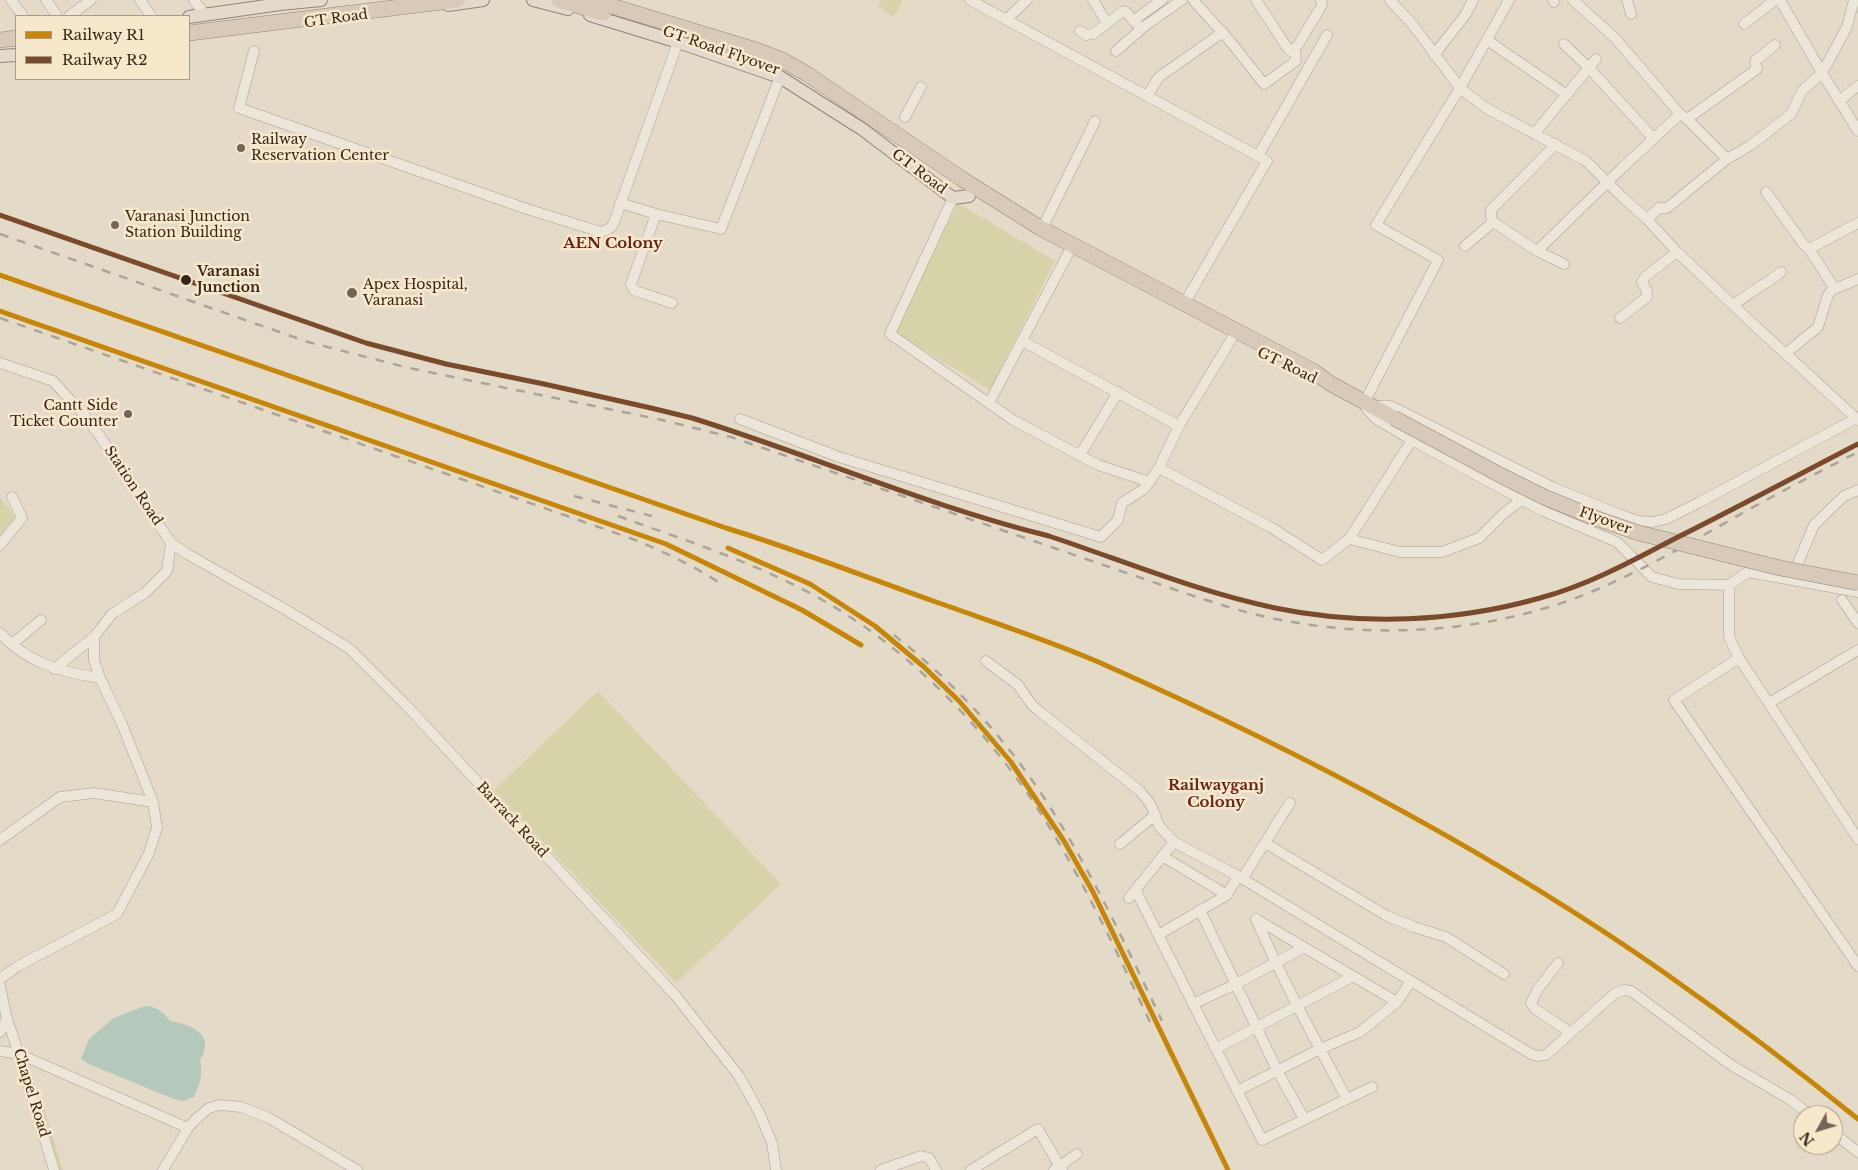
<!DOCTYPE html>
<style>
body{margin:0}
#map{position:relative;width:1858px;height:1170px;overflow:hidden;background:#e4dac8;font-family:"Libre Baskerville",serif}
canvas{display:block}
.legend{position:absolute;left:15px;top:15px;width:175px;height:65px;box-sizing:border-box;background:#f7e8cc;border:1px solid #aa9a85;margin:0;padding:6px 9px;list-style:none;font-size:15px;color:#37261a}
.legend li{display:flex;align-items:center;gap:10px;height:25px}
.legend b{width:25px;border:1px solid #aa9a85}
.north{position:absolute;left:1793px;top:1105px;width:50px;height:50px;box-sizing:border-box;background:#f7e8cc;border:1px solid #aa9a85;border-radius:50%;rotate:231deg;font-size:14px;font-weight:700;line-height:20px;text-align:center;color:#37261a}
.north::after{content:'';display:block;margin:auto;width:18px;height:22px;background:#746557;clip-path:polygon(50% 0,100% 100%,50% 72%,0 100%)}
</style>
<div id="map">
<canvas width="1858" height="1170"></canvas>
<ul class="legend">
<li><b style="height:6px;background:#c78606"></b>Railway R1</li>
<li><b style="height:6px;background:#7a4b2a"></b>Railway R2</li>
</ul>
<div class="north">N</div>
</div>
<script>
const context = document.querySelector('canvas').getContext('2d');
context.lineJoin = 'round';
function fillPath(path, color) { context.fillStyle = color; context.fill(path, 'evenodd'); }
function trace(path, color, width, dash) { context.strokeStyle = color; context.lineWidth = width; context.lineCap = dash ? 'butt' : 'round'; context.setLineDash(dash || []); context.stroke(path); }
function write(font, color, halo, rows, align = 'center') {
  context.font = font + ' "Libre Baskerville",serif'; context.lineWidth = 5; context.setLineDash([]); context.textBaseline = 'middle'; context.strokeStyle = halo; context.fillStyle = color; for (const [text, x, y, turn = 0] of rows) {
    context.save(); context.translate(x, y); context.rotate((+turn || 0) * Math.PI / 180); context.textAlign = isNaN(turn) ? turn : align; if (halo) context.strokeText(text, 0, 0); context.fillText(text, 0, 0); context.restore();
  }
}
fillPath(new Path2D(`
 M882,0h21l-9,17 -16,-10z
 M958,203l97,58 -65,129 -96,-58z
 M0,497l15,20 -15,19z
 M598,691l183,193 -105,99 -182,-193z
 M43,1105l20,65h-6l-18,-63z`), '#d6d3a9');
fillPath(new Path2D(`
 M145,1006c12,1 18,5 25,15 22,4 46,13 30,39 3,15 0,24 -6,37l-11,4 -9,-2 -83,-34 -10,-6 8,-20 25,-21z`), '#b4c8bb');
const minor = new Path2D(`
 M11,0l12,16
 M46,0l11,16
 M140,0l11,16
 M194,0l11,15
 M970,0l297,161 -83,143
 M1093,0l14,23
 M1193,0l37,41 34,43 32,-23 -1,-11
 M1256,0l32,49 3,2 7,-6 24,-40 -1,-5
 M1390,0l23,25 47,63 26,20 100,53 35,35 26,23 30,33 75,71 106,97
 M1509,0l-49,88 -84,137 62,35 -74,143 3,6 9,10 36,21 131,71 74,31 35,35 26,7 51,1 19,-13 110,20
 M1553,0l1,2
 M1573,0l42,38 65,76
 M1627,0l4,14
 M1854,0l-7,27 -25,46 36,58
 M69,16l22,-16
 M1006,20l21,-20
 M1133,21l29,-21
 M1744,24l31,-24
 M1080,31l6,4 7,-1 30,-23 3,1 15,17
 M1487,40l80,55
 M1564,44l25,24 65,71
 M254,51l-15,57 288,101 74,23 8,-3 4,-4 65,-183
 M1116,51l30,-26 36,-25
 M1434,55l32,-41 7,-14
 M1147,96l12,-19 64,-45
 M1839,101l19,-15
 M905,117l16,-30
 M1534,134l62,-75
 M1258,156l69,-121
 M1727,159l24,-14 40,-31 11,-23 20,-18 -42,-73
 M1766,192l38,53 5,4 49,-26
 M953,198l-63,136 123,86 85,45 52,17
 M620,203l36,11 65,15 59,-152
 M656,214l-25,70 3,6 5,2 33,11
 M1647,219l12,-11h8l60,-49 -40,-40
 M1493,222l-2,-5v-7l65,-66
 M1042,229l53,-108
 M1465,246l28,-24 44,29 85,-83 58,-54 7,5 70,-50 -2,-6 1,-3 19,-15
 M1809,249l26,40
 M1537,251l27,13
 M1733,305c16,-12 33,-21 48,-33
 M1620,318l27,-21v-6l-5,-9 3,-5 32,-25
 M1232,338l-53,88 -20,42 113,60 50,32 27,-21 63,-99
 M1022,341l157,85
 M1785,354l33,-27 10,-32 4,-5 26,-11
 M0,363l53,18 31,34 15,20 72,108 18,12 99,56 62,38 55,55 270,291 64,81 20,36 13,31 4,27
 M989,403l80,-151
 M1376,406h14l7,3 157,79 64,26 20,7 15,1 13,-3 32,-16 157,-84
 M740,419l99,38 262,80 17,-17 4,-17 22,-14 15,-21
 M1080,455l38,-63
 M1349,539l51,13h42l37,-14 25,-25 18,-13
 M0,545l22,-27 -10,-21
 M1793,575l21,-50 30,-29 14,-6
 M1729,585v52l10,21 119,181
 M1842,600l16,23
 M0,633c28,30 60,39 100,45
 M12,644l29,-24
 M1739,658l-65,42 184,266
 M986,661l32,24 14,20 7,6 101,80 11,14 8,21 15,16 64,34 293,178 6,2 9,-1 68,-61 10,-4 7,1 100,74 60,35 19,15
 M54,669l40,-32
 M1769,703l89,-53
 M0,840l60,-43 34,-4 59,9 -32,-80 -21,-44 -6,-18v-23l18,-23 34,-22 21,-21 4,-28
 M1265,843l122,73 27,11 32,10 58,37
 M1120,844l35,-29
 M1162,856l65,39
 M1242,879l48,-76
 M1136,891l126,249 110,-53
 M1129,898l45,-56
 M1200,910l78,162 26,47
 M1256,919c27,62 59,121 91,180
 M1256,919l141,83
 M1158,935l69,-40 11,-19
 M1558,963l-20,26 -7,14 4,6 36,24
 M0,979l18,-13 99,-52 32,-61 8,-25 -4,-26
 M0,986l7,33 12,35 35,116
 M1193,1004l43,-20 67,-36
 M0,1032l7,-13
 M1217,1048l135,-71
 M0,1051l19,3 169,74
 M1237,1091l83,-42 40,-17 37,-30 14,-21
 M1833,1133l25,19
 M163,1170l25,-42 8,-9 13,-11 11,-3 21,2 28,11 88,52
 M881,1170l40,-14 8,2 7,12
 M971,1170l67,-41 24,41
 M1054,1170l23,-16`);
const major = new Path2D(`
 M533,0l35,9
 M448,5l35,-5
 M590,15l88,27 102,35 82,52 91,69 16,-2
 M189,17l91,-13 41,-4
 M0,56l16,-1`);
const highway = new Path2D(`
 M559,0l44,13
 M592,0l167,51 23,9 25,14 155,105 80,50 271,142 18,13 63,34
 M189,33l268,-33
 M0,40l16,-2`);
trace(minor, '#a89f92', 11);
trace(major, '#8e8479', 14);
trace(highway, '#8e8479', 16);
trace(minor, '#ece5da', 10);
trace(major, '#e3dacb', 12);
trace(highway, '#d7cab9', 15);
trace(new Path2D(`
 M0,215l366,128 80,21 98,20 107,24 41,10
 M0,234l308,108 101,26 253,52 69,17 454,156c30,10 60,20 91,26 98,20 203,14 297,-20 62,-23 118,-57 175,-89 36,-20 73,-39 110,-58
 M0,318l630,220c33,13 64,28 93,47
 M574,496l78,20
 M618,516c69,25 142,48 206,85 83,47 160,126 212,205 45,69 80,144 115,218
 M894,635c52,41 100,91 138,145 52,75 91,159 130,241
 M1153,1015l75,155`), '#aba49b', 2.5, [9, 9]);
const highwayBridge = new Path2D(`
 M1394,418l108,58 42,21 54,22 41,14 141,35 78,15`);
trace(highwayBridge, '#8e8479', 16, []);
trace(highwayBridge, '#d7cab9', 15);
trace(new Path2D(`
 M0,275l726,253c72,22 142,50 213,75 53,19 106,36 157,58 197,87 390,187 566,310 67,47 132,96 196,148
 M0,311l666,233 136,66 59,35
 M728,548l82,36 65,42 49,41 35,34 52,61 53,79 29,51 135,278`), '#c78606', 5);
trace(new Path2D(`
 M0,215l366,128 80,21 98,20 107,24 41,10c119,37 236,88 357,118 75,25 149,56 226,72 87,18 180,14 265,-10 49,-13 94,-38 138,-61 60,-30 120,-62 180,-93`), '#7a4b2a', 5);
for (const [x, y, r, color] of [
 [241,148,5,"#746557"],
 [115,225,5,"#746557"],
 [186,280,6,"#37261a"],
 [352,293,6,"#746557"],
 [128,414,5,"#746557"]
]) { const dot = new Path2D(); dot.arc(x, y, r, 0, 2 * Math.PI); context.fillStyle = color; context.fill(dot); trace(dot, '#f7e8cc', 2); }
write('14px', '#37261a', '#f7e8cc', [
 ["GT Road",336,19,-8],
 ["GT Road Flyover",721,51,19],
 ["GT Road",919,172,37],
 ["GT Road",1287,366,26],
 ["Station Road",133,486,56],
 ["Flyover",1605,521,20],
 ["Barrack Road",512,820,47],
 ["Chapel Road",31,1093,73]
]);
write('14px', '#37261a', '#f7e8cc', [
 ["Railway",251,140],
 ["Reservation Center",251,156],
 ["Varanasi Junction",125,217],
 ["Station Building",125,233],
 ["Apex Hospital,",363,285],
 ["Varanasi",363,301],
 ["Cantt Side",118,406,"right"],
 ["Ticket Counter",118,422,"right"]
], 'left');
write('bold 14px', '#37261a', '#f7e8cc', [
 ["Varanasi",197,272],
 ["Junction",197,288]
], 'left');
write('bold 15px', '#662217', '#f7e8cc', [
 ["AEN Colony",613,244],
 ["Railwayganj",1216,786],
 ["Colony",1216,803]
]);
</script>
